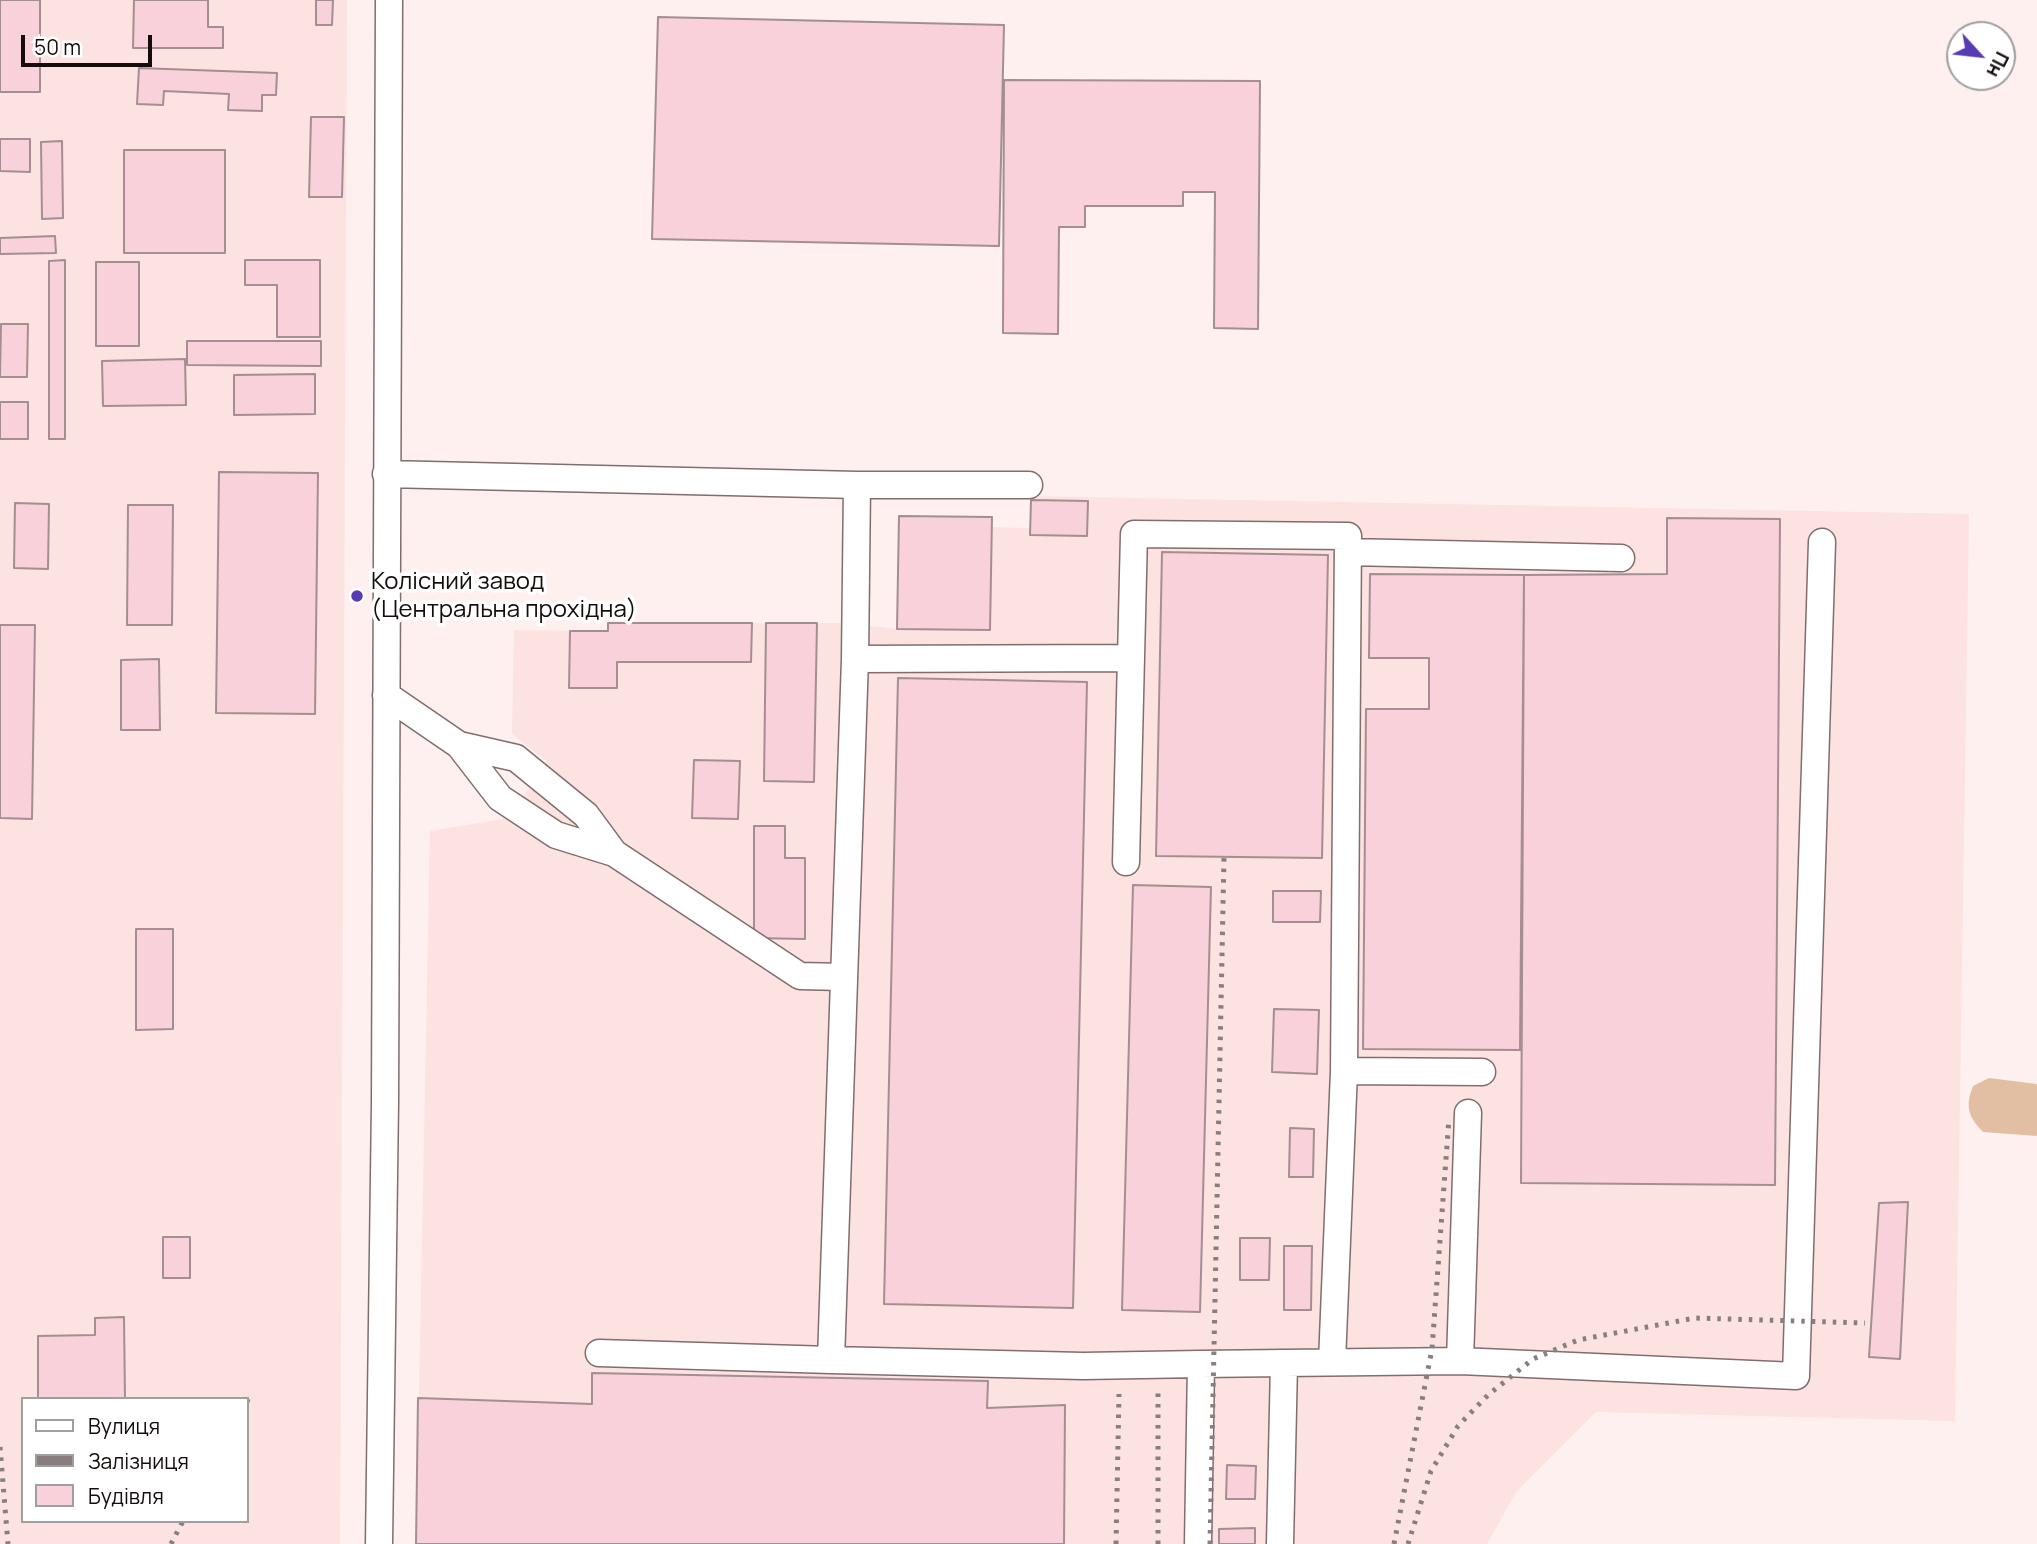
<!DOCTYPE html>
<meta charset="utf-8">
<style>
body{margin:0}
#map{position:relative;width:2037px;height:1544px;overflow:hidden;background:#fef0ef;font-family:Manrope,sans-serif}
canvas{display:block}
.legend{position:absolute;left:21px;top:1397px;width:228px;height:126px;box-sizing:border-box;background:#fff;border:2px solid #a19e9e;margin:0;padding:9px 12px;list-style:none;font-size:21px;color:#140d0c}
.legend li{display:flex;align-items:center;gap:14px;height:35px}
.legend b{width:35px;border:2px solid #a19e9e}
.north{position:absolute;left:1946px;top:21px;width:70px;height:70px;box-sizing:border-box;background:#fff;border:2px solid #a19e9e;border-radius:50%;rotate:117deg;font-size:19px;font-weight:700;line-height:28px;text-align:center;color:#140d0c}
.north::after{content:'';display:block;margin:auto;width:24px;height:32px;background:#563bb3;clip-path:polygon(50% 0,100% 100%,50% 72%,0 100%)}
.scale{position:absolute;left:21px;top:35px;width:131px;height:32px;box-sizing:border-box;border:4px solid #140d0c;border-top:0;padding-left:9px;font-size:21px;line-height:24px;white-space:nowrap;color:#140d0c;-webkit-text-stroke:5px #fff;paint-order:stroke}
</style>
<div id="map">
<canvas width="2037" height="1544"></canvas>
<ul class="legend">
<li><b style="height:9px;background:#fff"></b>Вулиця</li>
<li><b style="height:9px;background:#887e7d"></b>Залізниця</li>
<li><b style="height:19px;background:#f9d1da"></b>Будівля</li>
</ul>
<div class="north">Пн</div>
<div class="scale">50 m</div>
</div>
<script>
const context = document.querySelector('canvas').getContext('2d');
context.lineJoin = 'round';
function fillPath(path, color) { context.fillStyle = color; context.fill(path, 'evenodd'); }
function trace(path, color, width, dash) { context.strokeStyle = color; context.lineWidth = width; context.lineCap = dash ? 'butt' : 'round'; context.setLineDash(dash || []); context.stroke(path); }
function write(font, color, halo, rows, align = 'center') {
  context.font = font + ' Manrope,sans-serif'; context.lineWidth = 7; context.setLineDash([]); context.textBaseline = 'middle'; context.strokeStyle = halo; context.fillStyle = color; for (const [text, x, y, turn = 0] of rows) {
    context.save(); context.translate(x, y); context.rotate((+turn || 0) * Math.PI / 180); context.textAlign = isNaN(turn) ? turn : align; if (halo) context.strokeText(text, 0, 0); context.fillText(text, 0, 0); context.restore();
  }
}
fillPath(new Path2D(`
 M0,0h347l-7,1544h-340zM23,1399h224v122h-224z
 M1031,496l938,18 -14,907 -359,-9 -79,79 -30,53h-1071l14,-713 79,-13 38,-57 -35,-27 2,-104 94,1v-8h239l50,6 2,-113 93,1v10l38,1z`), '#fce2e1');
fillPath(new Path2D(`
 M1989,1078l48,6v52l-54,-4c-15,-15 -18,-26 -10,-46z`), '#e2bfa3');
const building = new Path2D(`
 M0,0h40v92h-40z
 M134,0h74v27h15v21h-90z
 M316,0h17l-1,25h-16z
 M658,17l346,8 -5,221 -347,-7z
 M139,68l138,5 -1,22h-14v16l-34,-1 1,-16 -65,-3 -1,14 -26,-1z
 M1004,80l256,1 -2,248 -44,-1 1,-136h-32v14h-98v21h-26l-1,107 -55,-1z
 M311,117h33l-2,80h-33z
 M0,139h30v33l-30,-1z
 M62,141l1,77 -21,1 -1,-77z
 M124,150h101v103h-101z
 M55,236l1,17 -56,1v-16z
 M65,260v179h-16v-178z
 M245,260h75v77h-43v-52h-32z
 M96,262h43v84h-43z
 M1,324h27l-1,53h-27z
 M187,341h134v25l-134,-1z
 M185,359l1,46 -83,1 -1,-45z
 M315,374v40l-81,1v-40z
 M0,402h28v37h-28z
 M219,472l99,1 -3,241 -99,-1z
 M1031,500l57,1 -1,35 -57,-1z
 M15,503l34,1 -1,65 -34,-1z
 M128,505h45l-1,120h-45z
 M899,516l93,1 -2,113 -93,-1z
 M1667,518l113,1 -5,666 -254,-2 3,-608 143,-1z
 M1162,552l166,3 -6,303 -166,-2z
 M1370,574l154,1 -4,475 -157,-1 3,-340h63v-51h-60z
 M608,623h144l-1,39h-134v26h-48l1,-57h38z
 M766,623h51l-3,159 -50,-1z
 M0,625h35l-3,194 -32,-1z
 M159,659l1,71h-39v-70z
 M898,678l189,4 -14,626 -189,-4z
 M694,760l46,1 -2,58 -46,-1z
 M754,826h31v32h20v81l-51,-1z
 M1133,885l78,2 -11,425 -78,-2z
 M1273,891h48l-1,31h-47z
 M136,929h37v100l-37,1z
 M1274,1009l45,1 -2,64 -45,-2z
 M1290,1128l24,1 -1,48h-24z
 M1908,1202l-8,157 -31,-2 10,-154z
 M163,1237h27v41h-27z
 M1240,1238h30l-1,42h-29z
 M1284,1246h28l-1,64h-27z
 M124,1317l1,82h-87v-63l57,-1v-17z
 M592,1373l396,8 -1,27 78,-3 -1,139h-648l2,-146 174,6z
 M1227,1465l29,1 -1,33h-29z
 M1255,1528v16h-36v-15z`);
fillPath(building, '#f9d1da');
trace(building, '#a38e93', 2);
const minor = new Path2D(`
 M386,474l471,11
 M1029,485h-172l-2,174 276,-1
 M1348,552l273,6
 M855,659l-24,701 252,6 118,-2
 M386,695l73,50 41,53 56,37 58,18 186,123 44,1
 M459,745l57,13 70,57 28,38
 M1126,862l8,-328 214,2 -4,535
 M1468,1113l-8,248 336,15 26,-834
 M599,1353l232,7
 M1332,1362l12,-291 138,1
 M379,1544l6,-442 4,-1102
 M1198,1544l3,-180 83,-1
 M1280,1544l4,-181 176,-2`);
trace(minor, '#816d6c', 29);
trace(minor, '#fff', 26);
trace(new Path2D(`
 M247,1402l1,-3
 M0,1447l8,97
 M171,1544l12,-23
 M1116,1544l3,-150
 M1158,1544v-153
 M1210,1544l14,-687
 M1394,1544l38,-195 17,-231
 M1408,1544l23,-73 27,-45 30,-31 45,-36 45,-19 117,-22 170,5`), '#887e7d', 5, [3.5, 7]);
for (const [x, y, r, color] of [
 [357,596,7,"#563bb3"]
]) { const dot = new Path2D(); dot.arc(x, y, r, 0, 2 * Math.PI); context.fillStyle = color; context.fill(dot); trace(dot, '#fff', 2.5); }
write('24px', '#140d0c', '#fff', [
 ["Колісний завод",371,582],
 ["(Центральна прохідна)",371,610]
], 'left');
</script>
